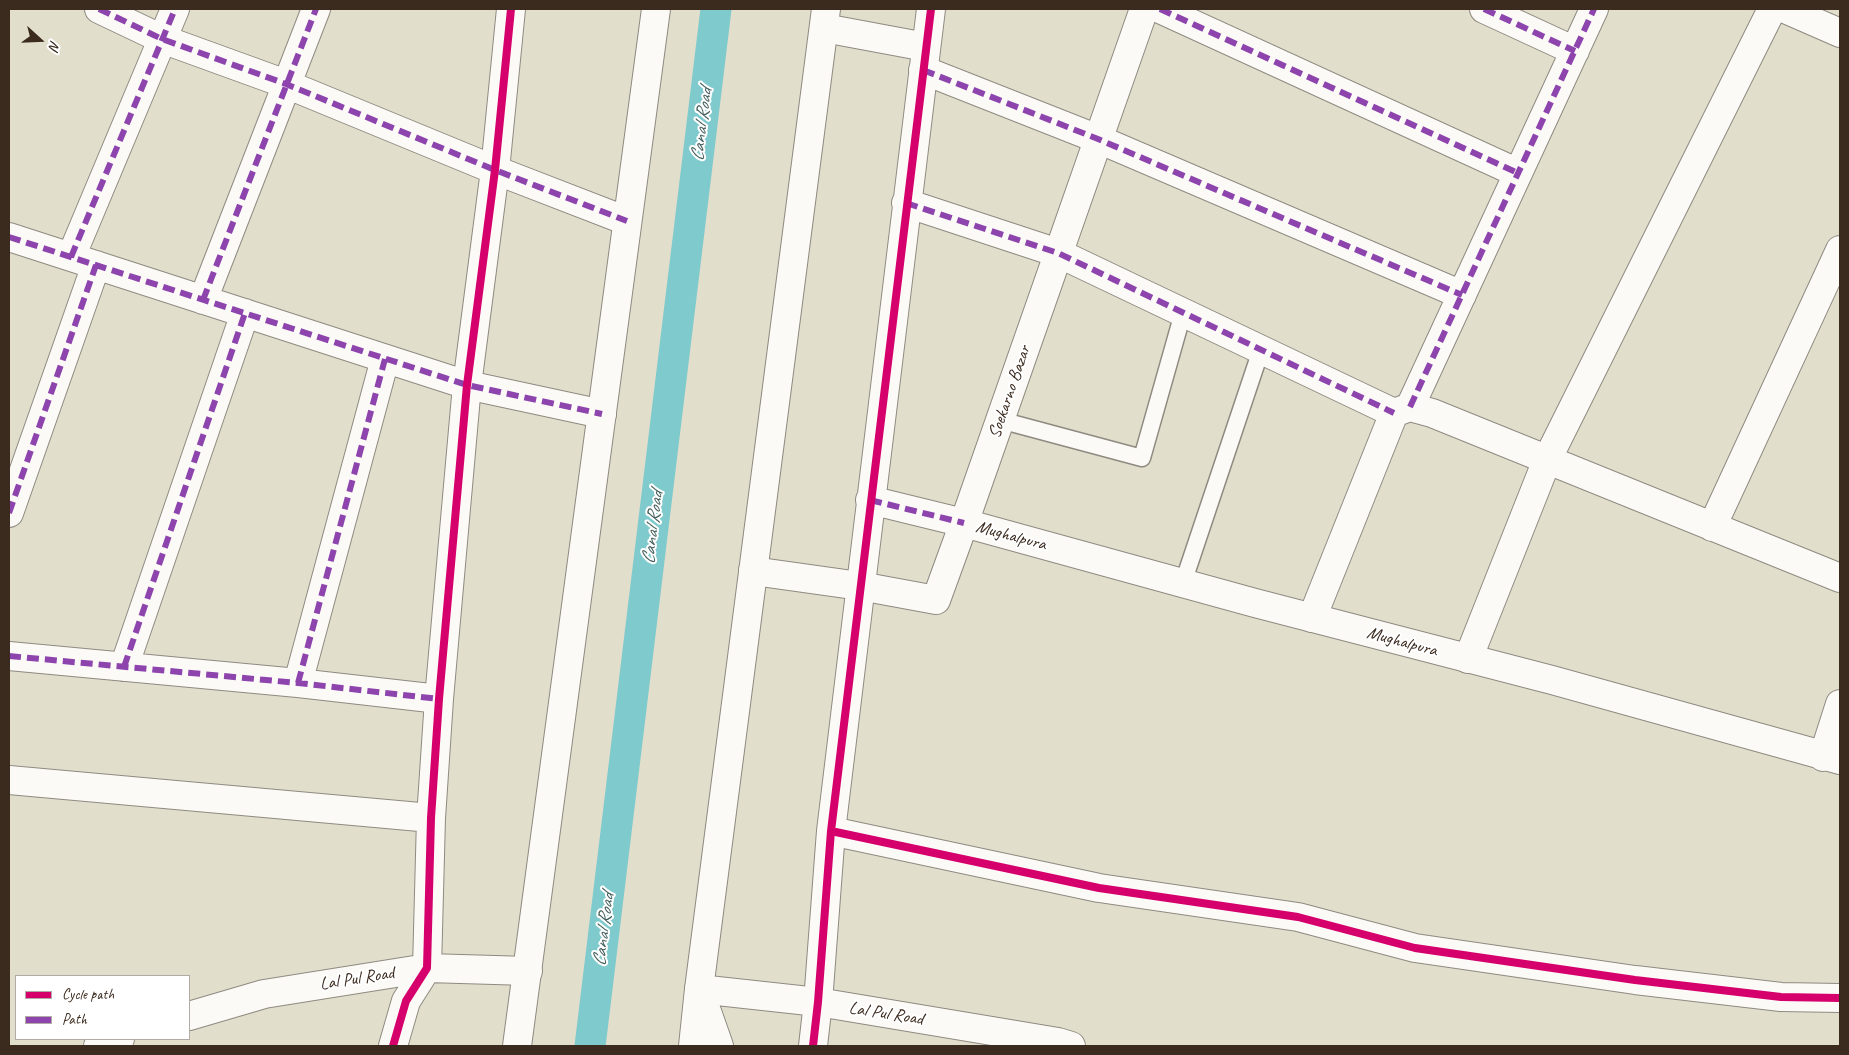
<!DOCTYPE html>
<style>
body{margin:0}
#map{position:relative;width:1849px;height:1055px;overflow:hidden;background:#e2decc;font-family:Caveat,sans-serif}
canvas{display:block}
.frame{position:absolute;inset:0;border:10px solid #3b2a1e;pointer-events:none}
.legend{position:absolute;left:15px;top:975px;width:175px;height:65px;box-sizing:border-box;background:#fff;border:1px solid #b1aaa5;margin:0;padding:6px 9px;list-style:none;font-size:15px;color:#3b2a1e}
.legend li{display:flex;align-items:center;gap:10px;height:25px}
.legend b{width:25px;border:1px solid #b1aaa5}
.north{position:absolute;left:15px;top:15px;width:50px;height:50px;-webkit-text-stroke:4px #fff;paint-order:stroke;rotate:110deg;font-size:14px;font-weight:700;line-height:20px;text-align:center;color:#3b2a1e}
.north::after{content:'';display:block;margin:auto;width:18px;height:22px;background:#3b2a1e;clip-path:polygon(50% 0,100% 100%,50% 72%,0 100%)}
</style>
<div id="map">
<canvas width="1849" height="1055"></canvas>
<div class="frame"></div>
<ul class="legend">
<li><b style="height:6px;background:#d6006c"></b>Cycle path</li>
<li><b style="height:6px;background:#8e44ad"></b>Path</li>
</ul>
<div class="north">N</div>
</div>
<script>
const context = document.querySelector('canvas').getContext('2d');
context.lineJoin = 'round';
function trace(path, color, width, dash) { context.strokeStyle = color; context.lineWidth = width; context.lineCap = dash ? 'butt' : 'round'; context.setLineDash(dash || []); context.stroke(path); }
function write(font, color, halo, rows, align = 'center') {
  context.font = font + ' Caveat,sans-serif'; context.lineWidth = 4; context.setLineDash([]); context.textBaseline = 'middle'; context.strokeStyle = halo; context.fillStyle = color; for (const [text, x, y, turn = 0] of rows) {
    context.save(); context.translate(x, y); context.rotate((+turn || 0) * Math.PI / 180); context.textAlign = isNaN(turn) ? turn : align; if (halo) context.strokeText(text, 0, 0); context.fillText(text, 0, 0); context.restore();
  }
}
trace(new Path2D(`
 M590,1046l126,-1037`), '#7fcacd', 31);
const service = new Path2D(`
 M1000,420l142,38 41,-145
 M1183,583l78,-233`);
const minor = new Path2D(`
 M99,9l63,30 124,45 209,86 132,51
 M1160,9l358,164
 M1484,9l91,42
 M1785,9l55,24
 M824,28l102,19
 M923,70l175,69 364,156
 M906,203l152,50 336,160
 M9,237l458,148 135,29
 M71,257l104,-248
 M203,300l113,-291
 M1410,407l184,-398
 M870,500l94,23
 M9,513l87,-248
 M1712,527l128,-277
 M1312,618l82,-205 16,-6 22,6 408,165
 M9,656l289,27 141,16
 M1468,659l79,-199 225,-451
 M124,667l121,-354
 M298,683l87,-324
 M9,780l422,38
 M831,831l268,57 199,29 117,31 220,32 146,17 59,1
 M189,1016l75,-22 163,-26 101,3
 M98,1046l22,-7
 M393,1046l13,-45 21,-33 4,-150 8,-119 28,-314 28,-215 16,-161
 M719,1046l-20,-57 119,13 240,40 13,4
 M813,1046l5,-44 13,-171 100,-822`);
const tertiary = new Path2D(`
 M964,523l291,80 297,77 288,80
 M753,571l107,15 76,14 28,-77 180,-514
 M1823,757l17,-53`);
const trunk = new Path2D(`
 M517,1046l139,-1037
 M693,1046l6,-57 127,-980`);
trace(service, '#8f8a80', 19);
trace(minor, '#8f8a80', 30);
trace(tertiary, '#8f8a80', 30);
trace(trunk, '#8f8a80', 30);
trace(service, '#fbfaf7', 16);
trace(minor, '#fbfaf7', 28);
trace(tertiary, '#fbfaf7', 28);
trace(trunk, '#fbfaf7', 28);
trace(new Path2D(`
 M99,9l63,30 124,45 209,86 132,51
 M1160,9l358,164
 M1484,9l91,42
 M923,70l175,69 364,156
 M906,203l152,50 336,160
 M9,237l458,148 135,29
 M71,257l104,-248
 M203,300l113,-291
 M1410,407l184,-398
 M870,500l94,23
 M9,513l87,-248
 M9,656l289,27 141,16
 M124,667l121,-354
 M298,683l87,-324`), '#8e44ad', 6, [12, 6]);
trace(new Path2D(`
 M831,831l268,57 199,29 117,31 220,32 146,17 59,1
 M393,1046l13,-45 21,-33 4,-150 8,-119 28,-314 28,-215 16,-161
 M813,1046l5,-44 13,-171 100,-822`), '#d6006c', 8);
write('18px', '#3b2a1e', '#fff', [
 ["Soekarno Bazar",1010,392,-71],
 ["Mughalpura",1011,536,15],
 ["Mughalpura",1402,642,15],
 ["Lal Pul Road",357,979,-9],
 ["Lal Pul Road",886,1014,9]
]);
write('italic 19px', '#445f5c', '#fff', [
 ["Canal Road",702,125,-83],
 ["Canal Road",653,528,-83],
 ["Canal Road",604,930,-83]
]);
</script>
